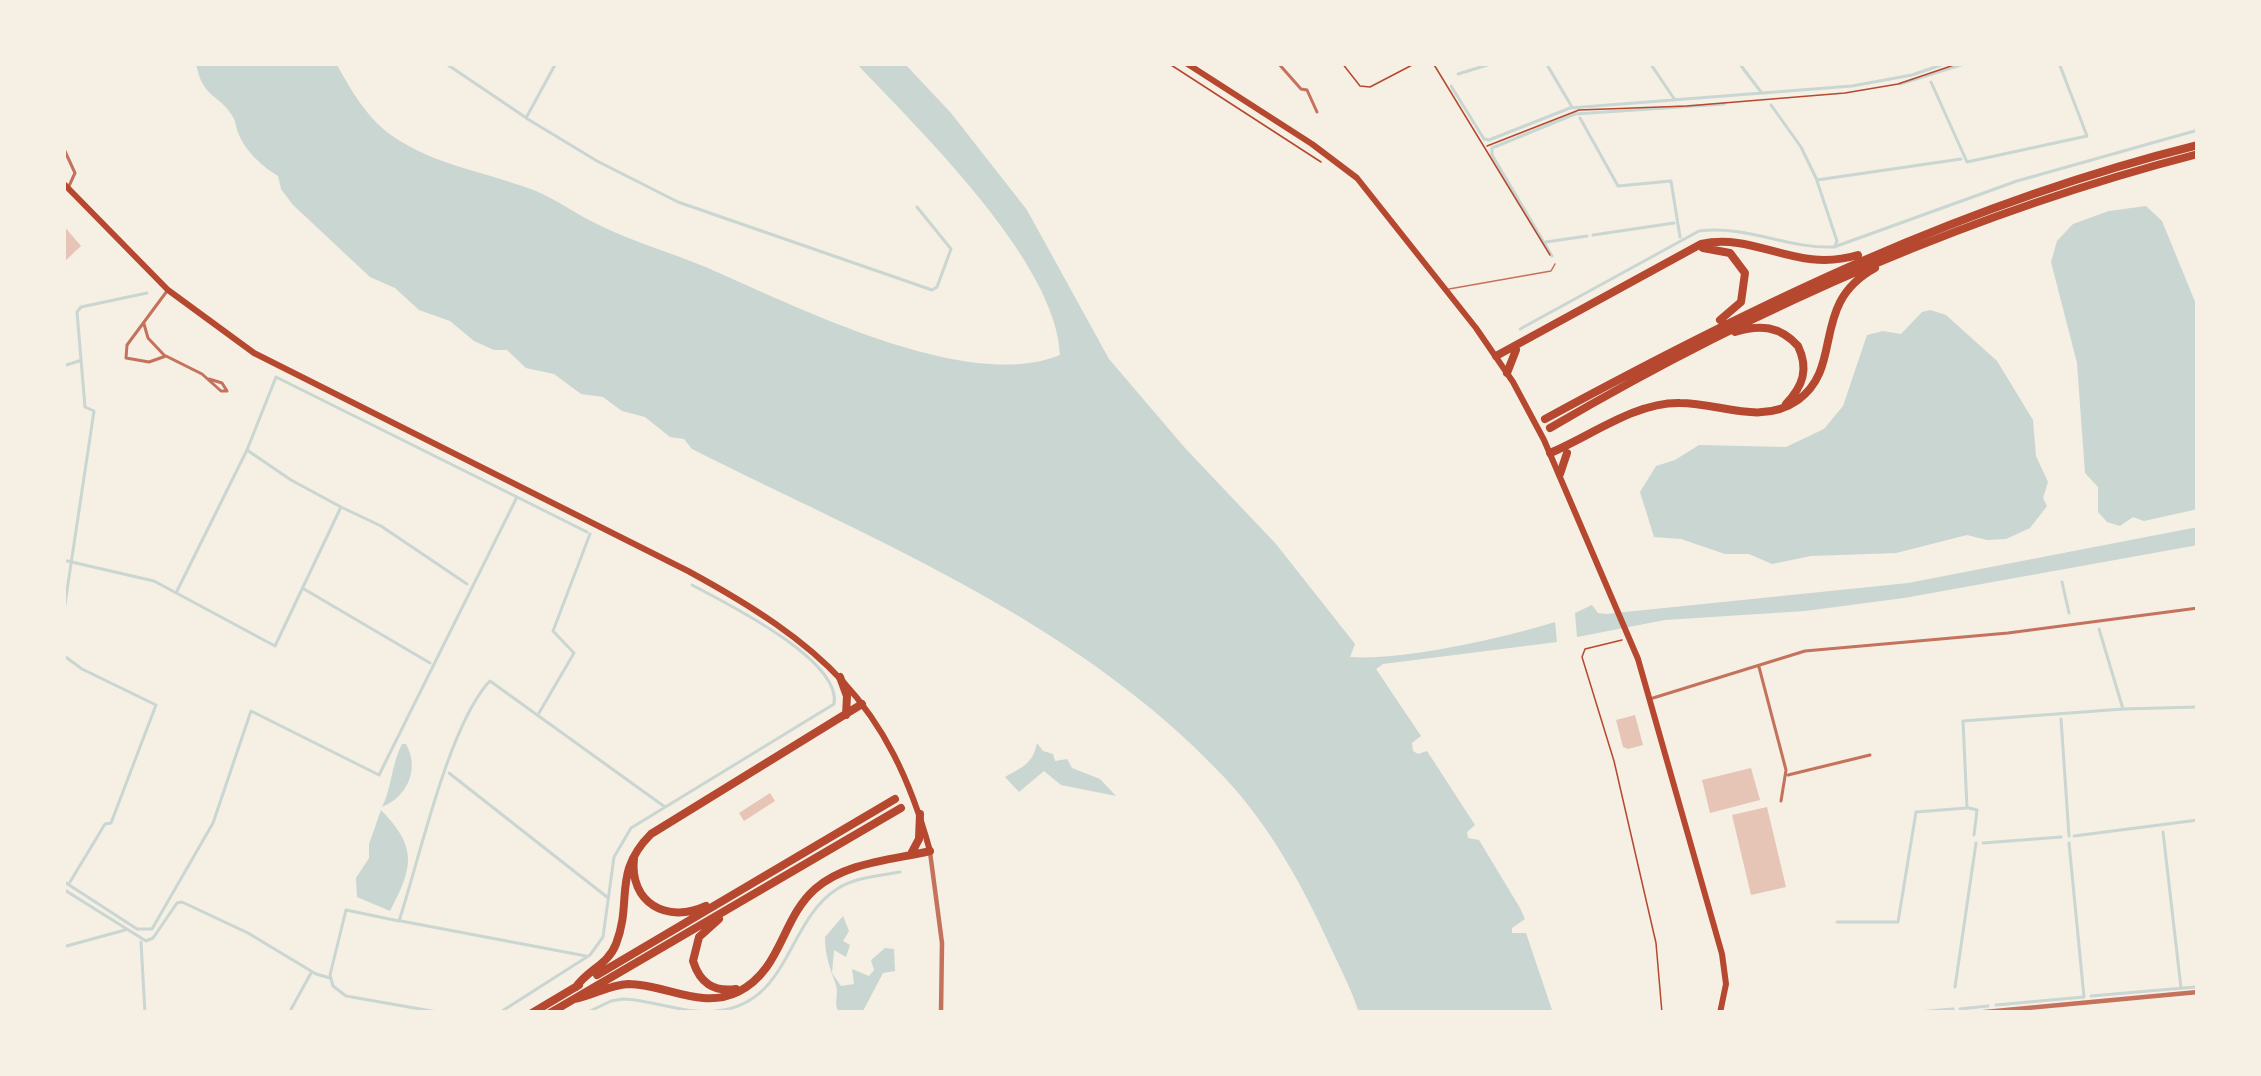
<!DOCTYPE html>
<style>
body{margin:0}
#map{position:relative;width:2261px;height:1076px;overflow:hidden;background:#f6efe4;font-family:"Archivo Narrow",sans-serif}
canvas{display:block}
.frame{position:absolute;inset:0;border:66px solid #f6efe4;pointer-events:none}
</style>
<div id="map">
<canvas width="2261" height="1076"></canvas>
<div class="frame"></div>
</div>
<script>
const context = document.querySelector('canvas').getContext('2d');
context.lineJoin = 'round';
function fillPath(path, color) { context.fillStyle = color; context.fill(path, 'evenodd'); }
function trace(path, color, width, dash) { context.strokeStyle = color; context.lineWidth = width; context.lineCap = dash ? 'butt' : 'round'; context.setLineDash(dash || []); context.stroke(path); }
fillPath(new Path2D(`
 M196,63h140c14,26 31,55 55,72 44,31 96,37 145,56 23,10 43,25 65,35 33,16 68,26 102,40 89,38 263,128 357,89 -3,-93 -142,-226 -204,-292h48l47,50 76,97 82,149 76,89 91,96 79,100 -5,13c51,4 154,-19 205,-35l2,20 -174,22 -7,5 45,67 -9,7 1,8 5,3 9,-3 48,74 -8,7 1,6 11,2 41,68 5,11 -13,9v5h14l27,80h-194c-7,-23 -19,-45 -29,-67 -27,-60 -60,-120 -106,-169 -145,-155 -347,-235 -532,-328l-8,-10 -14,-2 -25,-20 -23,-6 -19,-14 -22,-3 -27,-20 -28,-6 -19,-18h-13l-20,-9 -24,-20 -31,-11 -24,-22 -25,-11 -77,-72 -12,-16 -3,-13c-15,-9 -32,-24 -39,-41 -3,-6 -3,-13 -6,-18 -13,-23 -31,-18 -37,-54z
 M2146,206l16,15 36,88v200l-54,12 -11,-4 -13,9 -13,-4 -9,-10v-25l-13,-14 -8,-110 -26,-101 6,-21 16,-17 36,-13z
 M1930,310l16,5 51,46 36,59 3,36 12,26 -5,16 4,8 -17,22 -24,11 -19,1 -20,-5 -71,18 -85,3 -39,8 -23,-10h-24l-44,-15 -27,-2 -14,-45 16,-26 19,-6 24,-15 87,2 38,-18 19,-23 24,-71 16,-4 18,3 21,-22z
 M2198,527v18l-294,53 -99,13 -140,9 -88,17 -2,-24 17,-8 6,8 8,1 302,-31z
 M1037,743l6,8 10,3 2,7 12,-2 5,9 28,11 16,17 -55,-11 -17,-14 -25,21 -14,-15c16,-9 28,-13 32,-34z
 M402,744h4c15,27 -1,54 -24,63 10,-19 9,-42 20,-63z
 M381,810c36,37 33,56 9,101l-33,-14 -1,-19 13,-20v-14z
 M843,916l6,15 -6,10 7,4 -4,12 -12,-7 -2,23 9,13 13,-2 -2,-15 17,7 5,-6 -3,-10 14,-12 9,1 1,22 -12,2 -21,40h-23c-6,-11 0,-17 -3,-28 -6,-17 -11,-29 -11,-48z`), '#c9d6d2');
trace(new Path2D(`
 M445,63l80,54
 M556,63l-30,55 71,43 81,41 254,88 5,-3 14,-38 -34,-42
 M1546,63l26,44
 M1650,63l25,37
 M1739,63l22,29
 M1458,74l36,-11
 M1931,82l36,80 120,-26 -28,-73
 M1900,84l67,-21
 M1451,86l33,53 5,1 81,-32 282,-22 60,-11 35,-12
 M1771,105l30,42 16,33 144,-21
 M1580,118l38,68 53,-5 9,56
 M1817,181l20,60 -2,5
 M1593,235l81,-12
 M1546,242l41,-6
 M1552,256l-60,-101v-7l83,-34 149,-10
 M1520,329l179,-98c48,-6 88,18 135,16l183,-66 181,-51
 M63,366l16,-5
 M519,498l68,34
 M343,508l38,18 86,58
 M63,560l91,21 121,65 66,-139 -50,-27 -44,-30 29,-73 241,120 -138,278 -128,-64 -38,112 -61,106h-15l-74,-48
 M2062,582l7,31
 M304,589l126,74
 M177,591l70,-141
 M63,617l31,-206 -9,-4 -8,-95 4,-5 66,-14
 M63,655l19,14 74,36 -45,118 -6,1 -35,58
 M2123,709l75,-2
 M539,713l35,-60 -21,-22 37,-97
 M2061,719l8,117
 M449,773l158,124
 M1969,808l8,2 -3,25
 M2163,832l18,156
 M2074,836l124,-16
 M1983,843l78,-6
 M2069,843l15,154
 M63,889l83,52 7,-3 24,-35 5,-1 66,31 68,41 14,4
 M401,921l185,35
 M1837,922h61l18,-110 51,-4 -4,-87 160,-12 -24,-80
 M141,942l4,71
 M63,947l62,-17
 M1955,987l21,-144
 M2091,996l104,-9
 M1996,1005l88,-8
 M1960,1009l28,-3
 M289,1013l22,-40
 M443,1013l-97,-17 -13,-10 -3,-11 16,-65 53,11c21,-64 48,-189 88,-237l3,-3 175,126
 M499,1013l91,-58 13,-18 11,-80 17,-29 203,-124c8,-44 -108,-101 -142,-119
 M586,1013l25,-12 12,-2c31,1 63,16 94,12 73,-8 69,-89 120,-122 18,-12 43,-13 63,-17
 M1907,1013l46,-4`), '#c9d6d2', 3);
fillPath(new Path2D(`
 M63,225l18,21 -18,17z
 M1635,715l8,30 -15,4 -5,-2 -7,-27z
 M1751,768l9,32 -50,13 -8,-33z
 M770,793l5,8 -31,20 -5,-8z
 M1767,807l19,80 -35,8 -19,-80z`), '#e6c5b7');
trace(new Path2D(`
 M1168,63l153,99
 M1342,63l18,23 10,1 46,-24
 M1433,63l117,192
 M1487,146l92,-36 108,-4 158,-13 53,-9 62,-21
 M1622,640l-37,9 -3,8 32,104 42,182 6,70`), '#b5482f', 1.5);
trace(new Path2D(`
 M1449,289l102,-18 4,-7`), '#c5725c', 1.5);
trace(new Path2D(`
 M1278,63l23,26 6,1 10,22
 M63,147l12,26 -6,13
 M167,291l-40,54 -1,13 23,4 17,-6 36,18 19,17h6l-5,-8 -13,-4
 M144,324l4,14 16,17
 M1759,667l27,103 -5,31
 M1653,698l152,-47 203,-18 190,-25
 M1788,775l82,-20`), '#c5725c', 3);
trace(new Path2D(`
 M930,852l12,91 -1,70
 M1974,1013l224,-21`), '#c5725c', 4.5);
trace(new Path2D(`
 M1186,63l126,81 45,34 119,150 37,54 31,58 94,219 84,295 4,30 -6,29
 M63,183l105,107 86,63 434,218c132,72 201,130 242,280`), '#b5482f', 6);
trace(new Path2D(`
 M1703,248l27,5 15,20 -4,29 -21,18
 M1735,332c25,-8 45,-6 63,14 11,23 5,40 -12,58
 M1496,356l205,-112c56,-12 94,30 157,11
 M1507,373l9,-23
 M1545,419c210,-114 419,-216 653,-274
 M1550,428c203,-119 419,-215 648,-274
 M1550,453c41,-17 85,-51 130,-50 41,0 81,23 118,-3 47,-34 11,-96 77,-132
 M1560,474l7,-21
 M840,677l7,19 -1,19
 M911,854l8,-15 1,-25
 M634,858c-5,45 33,66 72,48
 M719,919l-20,18 -6,24c7,22 20,31 43,28
 M597,975l298,-176
 M576,987c11,-17 32,-22 40,-43 17,-44 -4,-71 35,-110l211,-130
 M574,999c19,-3 34,-14 54,-15 37,0 73,26 110,8 44,-22 43,-73 77,-103 31,-27 77,-29 115,-38
 M532,1013l47,-28
 M550,1013l351,-205`), '#b5482f', 8);
</script>
